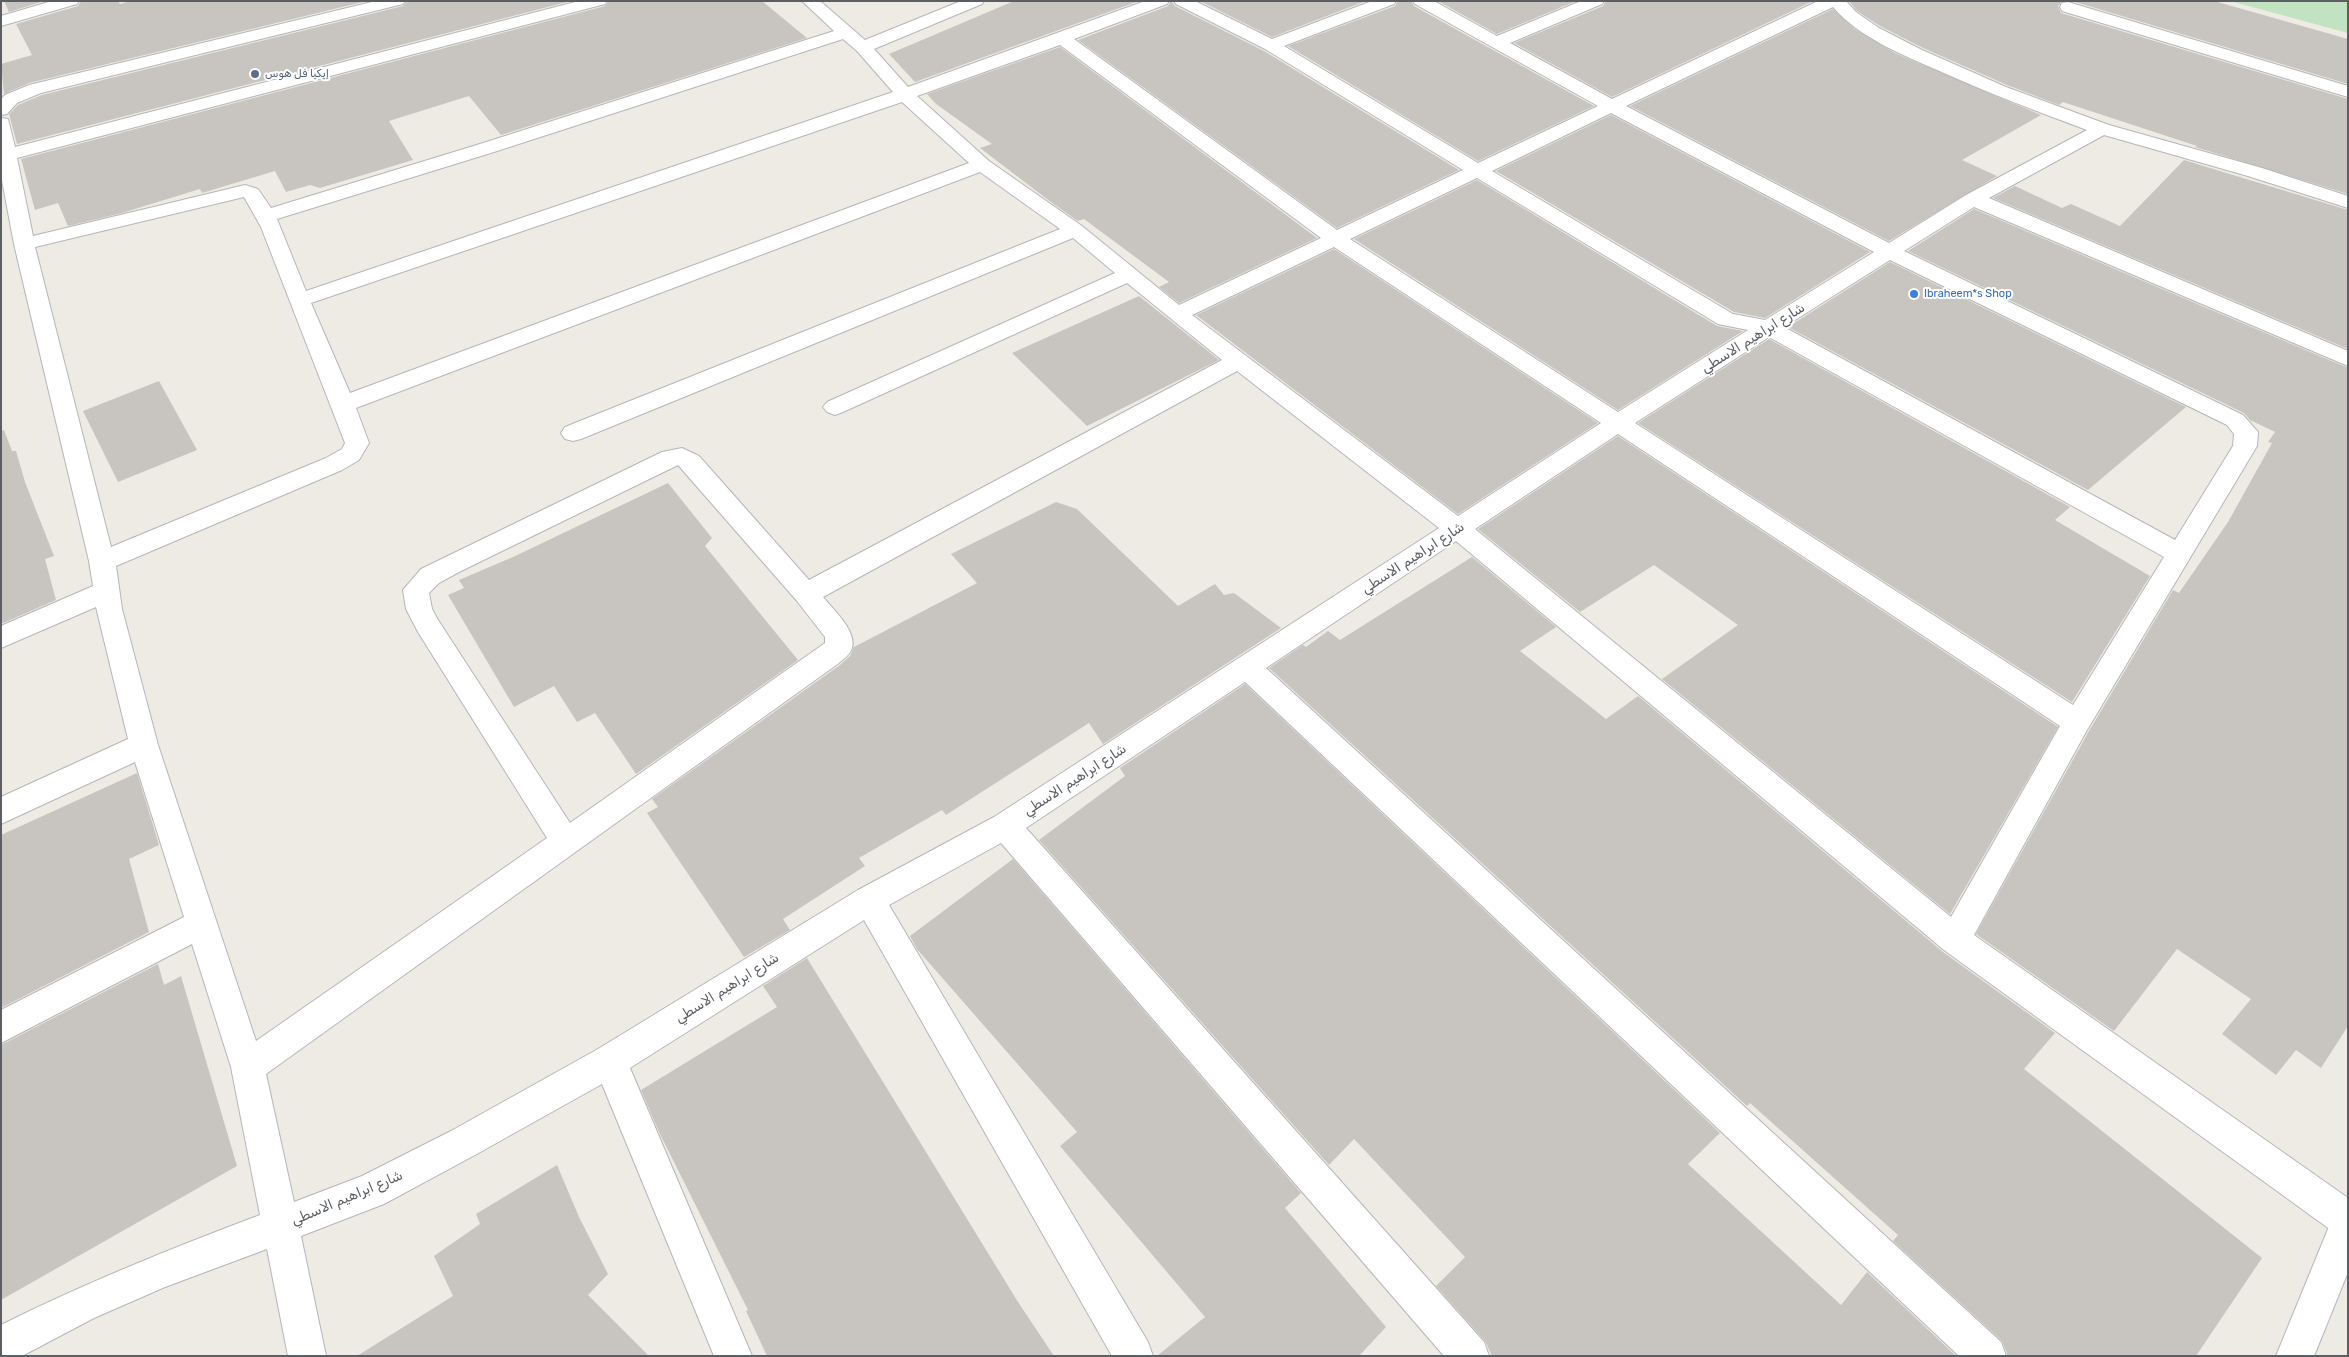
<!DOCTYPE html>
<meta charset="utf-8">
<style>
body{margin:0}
#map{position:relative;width:2349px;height:1357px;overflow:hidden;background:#edebe3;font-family:Rubik,sans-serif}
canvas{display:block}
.frame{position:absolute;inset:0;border:2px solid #5b5f63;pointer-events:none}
</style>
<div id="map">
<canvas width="2349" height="1357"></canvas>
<div class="frame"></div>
</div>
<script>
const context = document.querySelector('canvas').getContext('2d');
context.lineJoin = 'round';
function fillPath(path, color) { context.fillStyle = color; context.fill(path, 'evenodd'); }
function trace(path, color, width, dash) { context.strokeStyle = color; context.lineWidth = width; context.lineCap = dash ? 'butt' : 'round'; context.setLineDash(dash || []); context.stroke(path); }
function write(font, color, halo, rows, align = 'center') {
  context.font = font + ' Rubik,Cairo,sans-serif'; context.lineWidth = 4; context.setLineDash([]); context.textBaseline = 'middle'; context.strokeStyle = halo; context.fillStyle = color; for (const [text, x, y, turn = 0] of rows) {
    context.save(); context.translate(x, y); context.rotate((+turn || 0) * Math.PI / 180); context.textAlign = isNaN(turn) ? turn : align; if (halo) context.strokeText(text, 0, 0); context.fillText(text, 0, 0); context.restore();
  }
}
fillPath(new Path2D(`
 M2230,1h118v32z`), '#c2e3c1');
fillPath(new Path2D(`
 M4,1h40l-35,11z
 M81,1h37l2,3 11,-3h236l-338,82 -25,11 -3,-30 31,-9 -16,-31 62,-18z
 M407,1h164l-554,143 -8,-30 9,-9 24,-10 361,-89z
 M609,1h153l45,37 -306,97 -32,-39 -80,25 24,39 -93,28 -10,-3 -24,7 -11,-21 -73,22 -2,-4 -78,24 -54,13 -10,-23 -23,7 -14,-51 584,-153z
 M1014,1h125l-224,81 -26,-28z
 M1171,1l4,5 89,45 195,119 -122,58 -259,-188 90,-34z
 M1200,1h166l-94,36z
 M1398,1h13l3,5 180,100 -116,55 -190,-115 107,-40z
 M1438,1h138l-79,33z
 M1606,1h207l-201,96 -98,-54 89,-37z
 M1849,1h213l-4,5 3,7 287,86v95l-153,-47 2,-1 -134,-44 -4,3 -52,-20 -84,-37 -43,-22 -23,-15z
 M2072,1h142l134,38v45z
 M1833,9l22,20 40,24 146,62 -79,45 35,16 -108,65 -259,-135z
 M1060,47l257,191 -138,65 -20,-16 10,-5 -85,-63 -6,2 -27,-19 -71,-54 12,-4 -56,-40 -9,-10z
 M1611,115l259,137 -105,66 -31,-6 -238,-141z
 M2184,160l164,50v139l-355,-151 22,-12 47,22 9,-4 49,22z
 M1477,180l240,146 26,5 -125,79 -264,-171z
 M1974,209l374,159v658l-27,42 -25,-18 -20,25 -54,-41 29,-35 -74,-50 -63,82 -138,-97 113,-203 84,-141 6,3 49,-71 44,-79 -4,-1 7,-10 -25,-12 -6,-7 -336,-162z
 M1334,249l264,174 -140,91 -262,-199z
 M1890,262l296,145 -98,83 -300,-163z
 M1139,296l80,64 -132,66 -75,-73z
 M1769,339l301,168 -15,13 95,56 -78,126 -434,-279z
 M159,381l38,69 -79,32 -35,-71z
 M4,430l8,21h4l9,31 29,74 -9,3 11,41 -55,24v-193z
 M1618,436l440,291 -108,187 -288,-235 76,-54 -84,-60 -74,47 -102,-83z
 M668,483l44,55 -7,8 93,114 -162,114 -41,-61 -18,9 -23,-36 -40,21 -66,-112 16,-7 -5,-8 54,-23z
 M1056,502l21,7 101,97 37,-22 9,11 10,-2 47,35 -178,116 -14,-21 -143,92 -4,-5 -83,48 6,8 -82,53 7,11 -46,27 -97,-144 11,-6 -6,-8 188,-134 10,-9 4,-9 123,-64 -26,-29z
 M1472,557l84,70 -36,24 86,68 32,-23 305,256 112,81 -31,36 238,189 -66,98h-188l-6,-15 -109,-100 5,-6 -148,-132 -3,3 -478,-438 34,-23 3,2 22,-16 12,9z
 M1245,684l475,449 -32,31 153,141 26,-33 89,84h-464l-7,-15 -49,-55 29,-29 -111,-118 -25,26 -290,-325 86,-64 -5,-8z
 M137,773l22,72 -30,14 20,73 -148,76v-173z
 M1013,859l288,334 -16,15 101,119 -27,29h-202l48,-39 -145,-171 17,-14 -160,-183 -7,-13z
 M807,958l211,344 36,54h-287l-21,-45 2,-1 -89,-178 -18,-42 136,-83 -14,-21z
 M158,964l6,21 17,-9 56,190 -236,134v-255z
 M557,1165l22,52 29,57 -20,21 61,61h-292l96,-60 -19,-40 46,-32 -4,-10z`), '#c8c5c0');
const minor = new Path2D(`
 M52,1h27l-2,3 -76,22v-10z
 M376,1h29l-2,3 -362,89 -24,10 -10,11 -6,1v-16l4,-4 24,-10z
 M579,1h28l-2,3 -588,154 16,78 212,-51 13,4 13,19 209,-64 354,-113 -32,-30h18l45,39 96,-39h23l-2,3 -108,45 34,38 237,-86h24l-2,3 -93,35 263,191 126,-60 -198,-121 -89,-45 -2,-3h21l77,38 100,-38h24l-2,3 -110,42 194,117 120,-57 -183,-102 -2,-3h21l63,35 84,-35h23l-2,3 -92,39 102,56 206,-98h28l10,11 23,16 43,22 84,37 103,38 153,43 86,28v12l-100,-32 -144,-41 -115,63 359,153v15l-374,-159 -70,44 339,164 15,17 -1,14 -170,284 -113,205 374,263v40l-13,-5 -391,-283 -488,-409 -190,127 735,674 5,14h-47l-714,-674 -219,146 458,514 5,14h-45l-443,-513 -112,62 259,437 5,14h-41l-248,-436 -234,148 122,288h-38l-112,-272 -127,71 -91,49 -83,32 25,120h-38l-21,-107 -102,38 -71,31 -72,38h-21v-31c84,-42 171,-77 259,-110l-29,-148 -39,-123 -191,99v-33l183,-93 -49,-155 -134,62v-27l127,-58 -32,-132 -95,41v-22l92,-40 -4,-25 -75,-317 -13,-69v-57l7,1 7,28zM1833,7c27,31 68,47 104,63 49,22 99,41 150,60l-121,65 -77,48 -263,-137zM843,39l14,12 36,41 -587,199 -29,-72 217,-67zM1060,45l261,193 -142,67 -97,-79 -93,-65 -72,-65zM902,102l67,61 -619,230 -39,-90zM1611,113l263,139 -109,68 -32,-6 -241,-143zM980,172l80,57 -495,198 -4,6 4,6 8,2 8,-2 492,-201 42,35 -288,129 -4,5 4,5 8,3 8,-3 284,-129 95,77 -413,220 -110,-124 -17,-8 -20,4 -241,117 -18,21 3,19 12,23 129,206 -291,203 -98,-296 -36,-136 -6,-43 226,-96 17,-10 10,-17 -13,-35zM1477,178l241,146 30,6 -130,82 -268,-173zM244,197l17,30 84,216 -3,6 -16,9 -215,89 -76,-300zM1334,247l267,176 -143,93 -266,-201zM1890,260l337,165 7,9 -1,12 -58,94 -391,-213zM1769,337l395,220 -91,148 -438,-282zM1237,371l202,157 -445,289 -136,73 -260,159 -147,82 -89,45 -68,26 -28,-128 573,-411c4,-4 11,-8 13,-15 5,-17 -19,-39 -29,-51zM1618,434l442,292 -109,191 -476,-388zM678,465l119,136 28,36v6l-255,180 -132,-203 -6,-11 -3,-16 10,-10 20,-11z
 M2068,2l280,84v11l-286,-86 -2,-4 2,-4z`);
const secondary = new Path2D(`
 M2348,1207v65l-34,84h-38l59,-144z`);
trace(minor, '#b4b6ba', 2);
trace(secondary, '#b5b8bd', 2);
fillPath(minor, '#fff');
fillPath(secondary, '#fff');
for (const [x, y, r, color] of [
 [255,74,5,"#5c6f8a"],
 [1914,294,5,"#3f7fe0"]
]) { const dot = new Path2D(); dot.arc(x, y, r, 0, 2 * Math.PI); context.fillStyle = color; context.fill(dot); trace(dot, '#fff', 2); }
write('11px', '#4e5e75', '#fff', [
 ["إيكيا فل هوس",265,74]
], 'left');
write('11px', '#366cbe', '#fff', [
 ["Ibraheem*s Shop",1924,294]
], 'left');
write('14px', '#5b5f63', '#fff', [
 ["شارع ابراهيم الاسطي",1753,338,-32],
 ["شارع ابراهيم الاسطي",1413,558,-33],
 ["شارع ابراهيم الاسطي",1075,780,-33],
 ["شارع ابراهيم الاسطي",727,988,-32],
 ["شارع ابراهيم الاسطي",347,1198,-23]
]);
</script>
